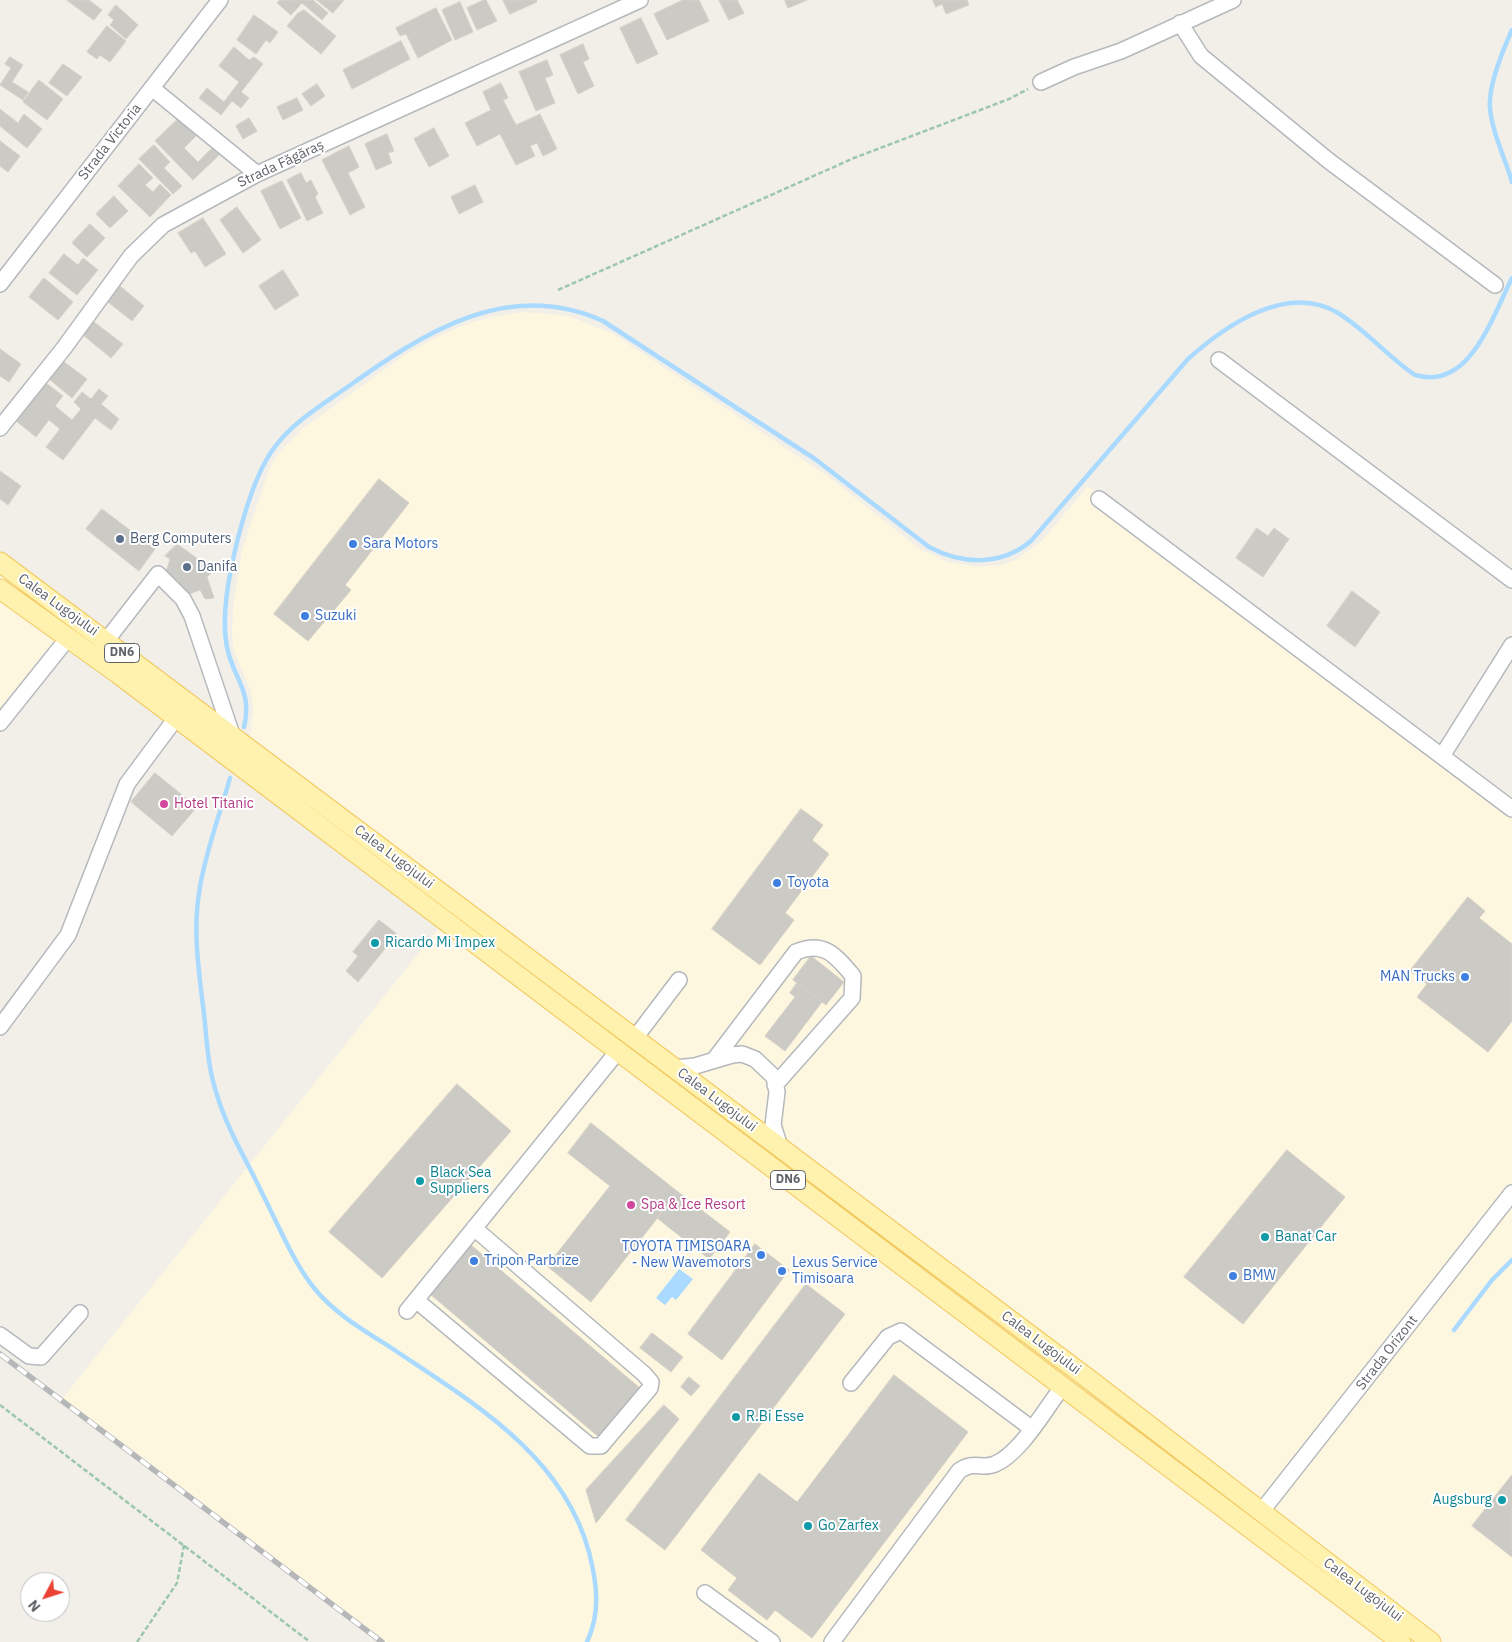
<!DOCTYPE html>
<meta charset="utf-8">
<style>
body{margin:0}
#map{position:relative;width:1512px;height:1642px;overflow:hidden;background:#f1efe8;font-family:"IBM Plex Sans",sans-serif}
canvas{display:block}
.north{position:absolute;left:20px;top:1572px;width:50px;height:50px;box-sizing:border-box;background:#fff;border:1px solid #bfc1c3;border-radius:50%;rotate:230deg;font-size:14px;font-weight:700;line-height:20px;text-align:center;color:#5f6368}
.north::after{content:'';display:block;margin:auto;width:18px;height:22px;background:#ea4335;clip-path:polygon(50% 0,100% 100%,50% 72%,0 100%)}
</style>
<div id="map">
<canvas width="1512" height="1642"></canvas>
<div class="north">N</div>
</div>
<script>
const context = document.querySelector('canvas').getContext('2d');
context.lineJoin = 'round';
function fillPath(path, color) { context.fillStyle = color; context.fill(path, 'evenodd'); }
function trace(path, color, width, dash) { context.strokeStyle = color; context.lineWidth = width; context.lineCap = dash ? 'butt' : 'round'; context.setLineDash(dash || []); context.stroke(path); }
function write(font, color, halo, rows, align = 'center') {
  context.font = font + ' "IBM Plex Sans",sans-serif'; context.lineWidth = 4; context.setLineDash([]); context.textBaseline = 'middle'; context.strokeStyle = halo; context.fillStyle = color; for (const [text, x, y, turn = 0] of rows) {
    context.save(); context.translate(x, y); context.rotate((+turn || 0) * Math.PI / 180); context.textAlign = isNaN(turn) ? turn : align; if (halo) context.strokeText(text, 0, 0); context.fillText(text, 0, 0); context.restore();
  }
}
fillPath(new Path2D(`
 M525,312l44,4 43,17 217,144 91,72 28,13 31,5 21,-2 16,-5 26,-19 46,-55 424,322v834h-1128l-322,-243 395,-494 -208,-159 4,-36 -2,-18 -17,-41 -2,-19 1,-24 9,-58 27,-80 10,-18 23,-23 103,-74 28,-16 31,-14 27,-8z
 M0,575l78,57 -78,98z`), '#fef7e0');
fillPath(new Path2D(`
 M679,1269l14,10 -17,21 -4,-3 -7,8 -9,-7z`), '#aadaff');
trace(new Path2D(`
 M1512,30c-9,20 -24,56 -22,78 2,24 15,50 22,74
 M244,727c9,-37 -11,-48 -17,-80 -5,-25 -1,-53 4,-78 7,-35 22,-93 43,-121 19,-26 49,-44 75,-62 76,-54 159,-108 254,-65l212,138 114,88c34,18 72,19 102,-6l157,-182c37,-33 99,-77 150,-46 28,17 50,44 77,62 55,16 77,-58 97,-97
 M230,778c-10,36 -24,72 -30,109 -8,43 -1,85 4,127 3,28 4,55 13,81 10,34 30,66 45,98 16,31 30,67 52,95 20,25 49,42 76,59 80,54 172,106 199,205 8,32 12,60 -2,90
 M1454,1330l38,-50 20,-20`), '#aadaff', 4.5);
const building = new Path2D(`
 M67,0h22l13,10 -8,10z
 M280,0h33l15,13 -6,7 -20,-17 -11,12 -14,-12z
 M317,0h27l-11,13z
 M484,0h2l11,21 -20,9 -10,-22z
 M503,0h33l1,2 -27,12z
 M683,0h16l10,21 -42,19 -13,-26z
 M719,0h18l7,13 -15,7z
 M785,0h22l-19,8z
 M933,0h34l2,5 -23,9 -4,-10 -6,3z
 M460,2l13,30 -18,8 -13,-30z
 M116,5l22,20 -12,14 -16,-14 4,-5 -6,-5z
 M436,8l16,32 -34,18 -12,-24 -6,2 -4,-8z
 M304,10l32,26 -15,18 -34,-28 10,-12z
 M254,15l24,17 -8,11 -4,-3 -10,14 -19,-14z
 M641,18l17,36 -21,10 -17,-36z
 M107,26l19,15 -16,21 -10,-7 -3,4 -10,-7z
 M401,41l9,18 -58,30 -9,-19z
 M583,44l6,15 -6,3 11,24 -16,8 -18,-39z
 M234,47l15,13 5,-3 9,7 -22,28 8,6 -8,10 -9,-7 -11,14 -22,-17 8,-10 17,14 15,-20 -20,-16z
 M10,57l13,8 -11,17 16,10 -5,8 -23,-15 11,-17 -6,-4z
 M547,60l6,15 -8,3 10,25 -19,8 -17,-39z
 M63,64l19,13 -15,19 -18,-13z
 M39,80l24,19 -16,21 -24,-18z
 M501,83l7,15 -5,2 13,25 24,-11 17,35 -14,7 -6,-13 -7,3 5,10 -19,9 -16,-31 -23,12 -12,-23 26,-13 -8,-18z
 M317,84l8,12 -14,10 -9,-12z
 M297,98l6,12 -20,10 -6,-13z
 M0,109l18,14 6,-9 18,15 -15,19 -27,-22z
 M179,118l18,17 -13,13 14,14 14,-14 7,7 -26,25 -38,-39z
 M249,118l8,13 -14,8 -7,-13z
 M434,128l15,28 -20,11 -15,-28z
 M387,134l7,17 -6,2 4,10 -16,7 -11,-26z
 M0,141l20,15 -12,16 -8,-6z
 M154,145l16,17 -6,6 18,18 -9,8 -34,-35z
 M349,146l10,21 -11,6 17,34 -15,8 -28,-55z
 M139,164l14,14 -8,7 8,7 7,-8 11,11 -21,22 -32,-31z
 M301,173l5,10 5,-3 7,14 -3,3 8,16 -16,8 -20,-41z
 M282,181l19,37 -21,11 -19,-38z
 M475,185l8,17 -24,12 -8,-17z
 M114,196l14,15 -18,17 -14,-14z
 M237,207l24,33 -18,13 -23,-33z
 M203,218l23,36 -21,13 -10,-16 -4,2 -13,-20z
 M90,224l15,14 -18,19 -15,-14z
 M64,254l14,11 5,-7 15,12 -21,25 -28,-22z
 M283,270l16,25 -24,15 -16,-24z
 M44,278l29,24 -15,18 -29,-23z
 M120,286l24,20 -12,15 -24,-19z
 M94,322l29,22 -12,14 -28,-23z
 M0,349l21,15 -12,18 -9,-6z
 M63,361l24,18 -15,19 -23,-19z
 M41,379l22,17 -8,10 17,14 9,-11 -7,-7 8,-10 9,7 8,-10 9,7 -7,8 18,15 -8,11 -16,-12 -32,42 -17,-13 14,-18 -11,-9 -13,17 -25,-20z
 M0,471l21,15 -13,19 -8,-6z
 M379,479l30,24 -64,82 6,5 -43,51 -34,-27z
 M102,509l53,40 -16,22 -53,-42z
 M1257,528l11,8 6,-8 15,11 -26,38 -27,-19z
 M177,544l25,18 9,11 -4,4 7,21 -9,1 -5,-9 -14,5 -8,-14 -13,-6 5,-16 -5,-3z
 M1352,591l28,21 -25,35 -28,-21z
 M155,773l42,34 -25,29 -41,-34z
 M801,809l22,16 -11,15 17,14 -44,59 9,7 -34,45 -48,-36z
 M1468,897l17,14 -6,7 33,26v77l-24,31 -71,-55 10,-13 -17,-13z
 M379,920l18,14 -39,48 -12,-11 12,-15 -5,-4z
 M811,956l33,26 -18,23 -33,-25z
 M797,983l25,19 -37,49 -20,-15 30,-39 -5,-4z
 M457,1084l54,47 -129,147 -53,-46z
 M591,1123l87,69 -87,110 -44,-36 63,-80 -42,-33z
 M1287,1150l58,47 -102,127 -59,-47z
 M678,1192l52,40 -21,27 -52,-41z
 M755,1244l34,26 -67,90 -34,-26z
 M471,1245l170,144 -41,49 -170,-144z
 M806,1284l39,30 -180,236 -39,-30z
 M652,1333l31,24 -12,15 -31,-24z
 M894,1375l74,57 -156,206 -37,-28 -8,10 -39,-30 9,-12 -36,-28 58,-77 38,29z
 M689,1377l11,9 -9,10 -10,-9z
 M664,1405l15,14 -83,104 -10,-33z
 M1512,1475v82l-40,-31z`);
fillPath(building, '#cccac5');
trace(building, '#d6d1c6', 1);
const minor = new Path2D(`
 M1180,23l21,33 128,105 166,124
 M1041,82l33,-15 47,-16 112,-51
 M152,88l105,86
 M0,284l220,-284
 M1219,360l293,220
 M0,428l64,-80 67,-92 32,-31 94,-51 383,-174
 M1099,499l413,310
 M106,641l52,-67 25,25 9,17 40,119
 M0,723l68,-85
 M1442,756l70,-111
 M0,1027l68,-92 59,-151 49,-66
 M635,1038l44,-58
 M714,1060l82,-108c28,-12 40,4 57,24l-1,22 -77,87
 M675,1068l20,-2 37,-11 10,-1 13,5 19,18 3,15 -4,33 7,22
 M416,1300l174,146h11l49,-58 1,-6 -7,-8 -170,-146
 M407,1311l211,-260
 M0,1335l29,21 12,1 39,-44
 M851,1383l37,-46 13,-6 130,97
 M1261,1512l251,-319
 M705,1593l67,49
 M832,1642l127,-171c14,-11 23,-1 36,-7 26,-11 50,-55 68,-78`);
const major = new Path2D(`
 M0,562l1086,815 345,265
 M0,589l117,84 1284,969`);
trace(minor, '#b5b8bc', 18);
trace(major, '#f2c960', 21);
trace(new Path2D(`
 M558,290l296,-132 155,-59 19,-10
 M0,1405l310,237
 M137,1642l40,-59 7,-38`), '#9cc7a9', 2.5, [5, 2.5]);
trace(minor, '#fff', 15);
trace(major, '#fff2af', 19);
const rail = new Path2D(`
 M0,1354l382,288`);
trace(rail, '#b6b7b8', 5.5);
trace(rail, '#fff', 4, [11]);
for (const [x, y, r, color] of [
 [120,539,5,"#5c6f8a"],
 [353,544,5,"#3f7fe0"],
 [187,567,5,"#5c6f8a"],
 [305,616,5,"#3f7fe0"],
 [164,804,5,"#d1479c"],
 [777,883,5,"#3f7fe0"],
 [375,943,5,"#0f9aa8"],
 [1465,977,5,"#3f7fe0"],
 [420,1181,5,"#0f9aa8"],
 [631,1205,5,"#d1479c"],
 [1265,1237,5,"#0f9aa8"],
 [761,1255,5,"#3f7fe0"],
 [474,1261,5,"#3f7fe0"],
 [782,1271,5,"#3f7fe0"],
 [1233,1276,5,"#3f7fe0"],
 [736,1417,5,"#0f9aa8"],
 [1502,1500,5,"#0f9aa8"],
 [808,1526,5,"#0f9aa8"]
]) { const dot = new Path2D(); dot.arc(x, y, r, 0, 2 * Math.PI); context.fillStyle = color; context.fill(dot); trace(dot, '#fff', 2); }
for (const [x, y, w] of [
 [122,653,35],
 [788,1180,35]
]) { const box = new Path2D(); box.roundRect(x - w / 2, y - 9.5, w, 19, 4); context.fillStyle = '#fff'; context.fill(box); trace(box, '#5f6368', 1); }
write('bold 12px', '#5f6368', null, [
 ["DN6",122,653],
 ["DN6",788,1180]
]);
write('14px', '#5f6368', '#fff', [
 ["Strada Victoria",110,142,-52],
 ["Strada Făgăraș",281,164,-25],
 ["Calea Lugojului",58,605,36],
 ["Calea Lugojului",394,857,37],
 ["Calea Lugojului",717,1100,37],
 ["Calea Lugojului",1041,1343,37],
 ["Strada Orizont",1387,1353,-52],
 ["Calea Lugojului",1363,1590,37]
]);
write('14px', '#4e5e75', '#fff', [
 ["Berg Computers",130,539],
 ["Danifa",197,567]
], 'left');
write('14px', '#366cbe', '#fff', [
 ["Sara Motors",363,544],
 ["Suzuki",315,616],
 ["Toyota",787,883],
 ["MAN Trucks",1455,977,"right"],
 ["TOYOTA TIMISOARA",751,1247,"right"],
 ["- New Wavemotors",751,1263,"right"],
 ["Tripon Parbrize",484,1261],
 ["Lexus Service",792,1263],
 ["Timisoara",792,1279],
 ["BMW",1243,1276]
], 'left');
write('14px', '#b23c85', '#fff', [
 ["Hotel Titanic",174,804],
 ["Spa & Ice Resort",641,1205]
], 'left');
write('14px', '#0d838f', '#fff', [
 ["Ricardo Mi Impex",385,943],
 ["Black Sea",430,1173],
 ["Suppliers",430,1189],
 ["Banat Car",1275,1237],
 ["R.Bi Esse",746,1417],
 ["Augsburg",1492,1500,"right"],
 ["Go Zarfex",818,1526]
], 'left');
</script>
